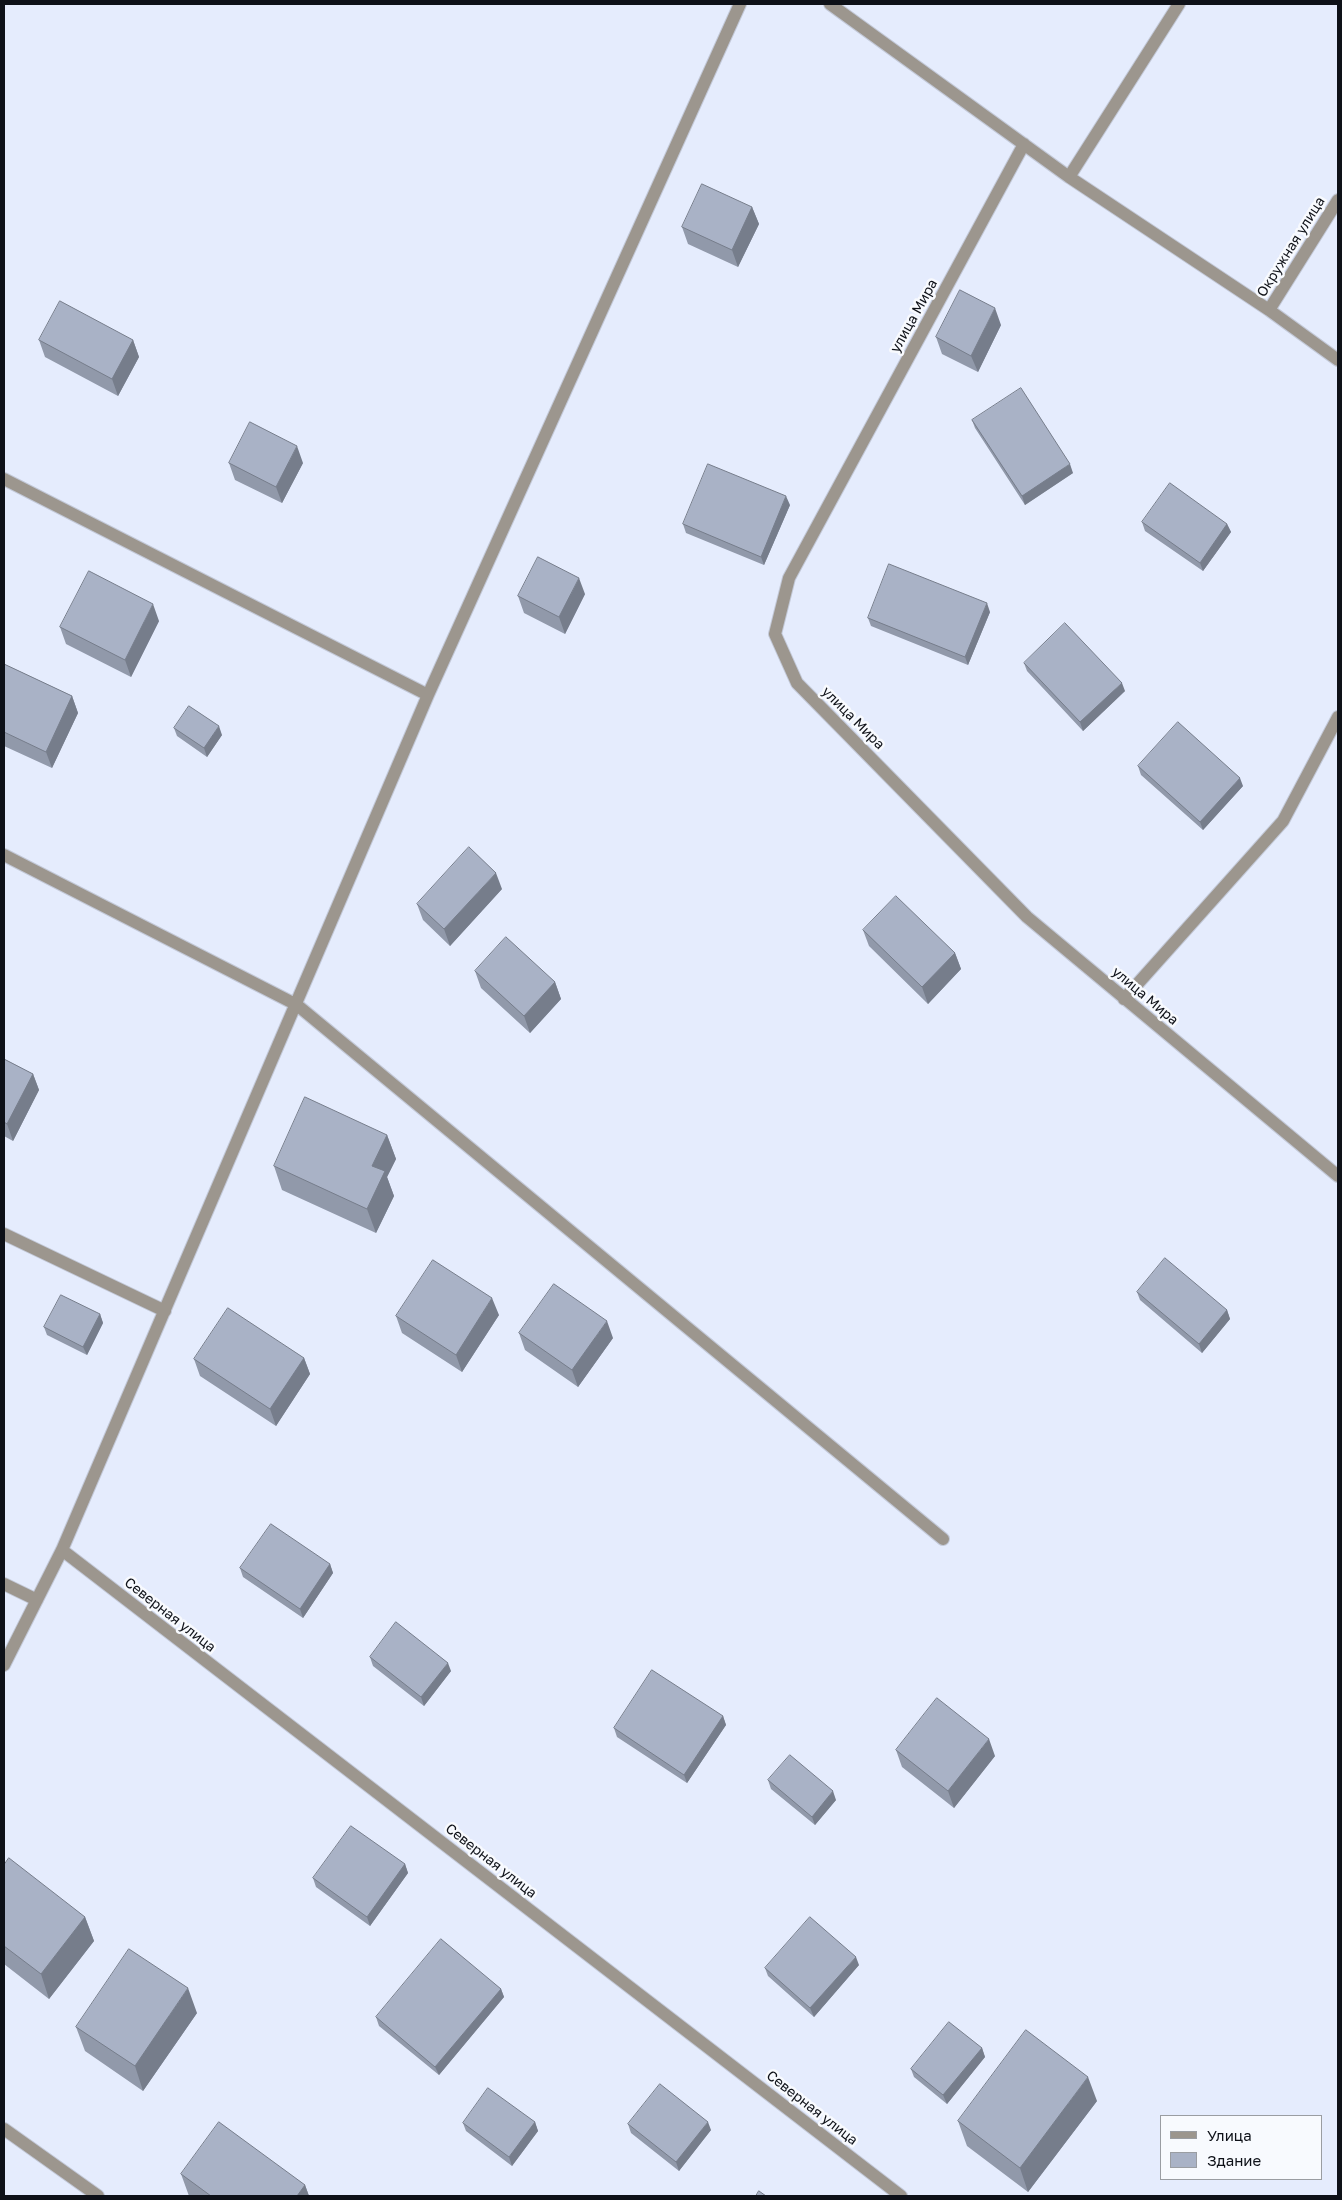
<!DOCTYPE html>
<meta charset="utf-8">
<style>
body{margin:0}
#map{position:relative;width:1342px;height:2200px;overflow:hidden;background:#e5ecfd;font-family:"Golos Text",sans-serif}
canvas{display:block}
.frame{position:absolute;inset:0;border:5px solid #0e1118;pointer-events:none}
.legend{position:absolute;left:1160px;top:2115px;width:162px;height:65px;box-sizing:border-box;background:#f8fafe;border:1px solid #9a9da2;margin:0;padding:6px 9px;list-style:none;font-size:15px;color:#0e1118}
.legend li{display:flex;align-items:center;gap:10px;height:25px}
.legend b{width:25px;border:1px solid #9a9da2}
</style>
<div id="map">
<canvas width="1342" height="2200"></canvas>
<div class="frame"></div>
<ul class="legend">
<li><b style="height:6px;background:#9c968e"></b>Улица</li>
<li><b style="height:14px;background:#a9b2c6"></b>Здание</li>
</ul>
</div>
<script>
const context = document.querySelector('canvas').getContext('2d');
context.lineJoin = 'round';
function trace(path, color, width, dash) { context.strokeStyle = color; context.lineWidth = width; context.lineCap = dash ? 'butt' : 'round'; context.setLineDash(dash || []); context.stroke(path); }
function fillPath(path, color) { context.fillStyle = color; context.fill(path, 'evenodd'); }
function write(font, color, halo, rows, align = 'center') {
  context.font = font + ' "Golos Text",sans-serif'; context.lineWidth = 5; context.setLineDash([]); context.textBaseline = 'middle'; context.strokeStyle = halo; context.fillStyle = color; for (const [text, x, y, turn = 0] of rows) {
    context.save(); context.translate(x, y); context.rotate((+turn || 0) * Math.PI / 180); context.textAlign = isNaN(turn) ? turn : align; if (halo) context.strokeText(text, 0, 0); context.fillText(text, 0, 0); context.restore();
  }
}
const minor = new Path2D(`
 M830,4l239,173 200,133 69,50
 M1024,144l-235,434 -14,56 22,49 230,234 311,259
 M1069,177l110,-173
 M1269,310l69,-110
 M4,479l424,216
 M4,855l293,150 646,534
 M1124,999l159,-178 55,-104
 M4,1234l161,77
 M62,1550l839,646
 M4,1584l33,16
 M4,1665l58,-115 366,-855 312,-691
 M4,2129l94,67`);
trace(minor, '#c3c9d8', 14);
trace(minor, '#9c968e', 12);
fillPath(new Path2D(`
 M752,207l7,17 -21,43 -50,-23 -6,-17z
 M1001,325l-23,47 -36,-18 -6,-17z
 M39,340h94l6,17 -21,39 -73,-39z
 M972,420l101,53 -48,32 -50,-77z
 M229,463h74l-21,40 -47,-23z
 M790,505l-26,60 -78,-32 -3,-9z
 M1142,522l85,2 4,8 -28,39 -58,-40z
 M585,594l-20,40 -41,-21 -6,-17z
 M990,612l-22,53 -97,-39 -3,-8z
 M159,621l-28,56 -65,-33 -6,-17z
 M1024,663l101,28 -42,40 -56,-60z
 M4,664l68,32 6,17 -26,55 -48,-22z
 M174,728l48,7 -15,22 -30,-21z
 M1138,766l105,20 -40,44 -62,-55z
 M502,889l-52,57 -27,-26 -6,-16z
 M863,930l92,23 6,16 -33,35 -59,-58z
 M475,971l80,11 6,17 -31,34 -49,-45z
 M4,1059l29,15 6,16 -26,51 -9,-5z
 M387,1135l9,24 -9,18 7,19 -18,37 -94,-43 -8,-24z
 M1137,1292l90,18 3,9 -28,34 -62,-53z
 M100,1314l3,9 -16,32 -40,-20 -3,-8z
 M499,1315l-37,57 -60,-39 -6,-17z
 M519,1333l94,5 -35,49 -53,-37z
 M304,1358l6,16 -34,52 -76,-50 -6,-17z
 M330,1564l3,9 -30,45 -60,-41 -3,-9z
 M370,1657l81,14 -27,35 -51,-40z
 M723,1716l3,9 -39,58 -70,-46 -3,-9z
 M896,1750l99,6 -41,52 -52,-41z
 M768,1780l68,20 -21,25 -44,-36z
 M405,1864l3,9 -38,53 -54,-39 -3,-9z
 M4,1865l81,52 9,24 -45,58 -45,-35z
 M859,1965l-45,52 -46,-41 -3,-8z
 M501,1989l3,8 -65,78 -60,-49 -3,-9z
 M197,2013l-54,78 -58,-40 -9,-24z
 M982,2048l3,9 -38,47 -33,-27 -3,-8z
 M1097,2101l-69,91 -61,-46 -9,-25z
 M535,2122l3,9 -26,35 -46,-35 -3,-8z
 M628,2124l83,6 -32,41 -48,-38z
 M181,2174l124,11 4,11h-120z`), '#9199aa');
fillPath(new Path2D(`
 M752,207l7,17 -21,43 -6,-17z
 M995,308l6,17 -23,47 -7,-16z
 M133,340l6,17 -21,39 -6,-17z
 M297,446l6,17 -21,40 -6,-16z
 M1070,464l3,9 -48,32 -3,-9z
 M786,496l4,9 -26,60 -3,-8z
 M1227,524l4,8 -28,39 -3,-8z
 M579,578l6,16 -20,40 -6,-17z
 M987,603l3,9 -22,53 -3,-8z
 M153,604l6,17 -28,56 -6,-17z
 M1122,683l3,8 -42,40 -3,-9z
 M72,696l6,17 -26,55 -6,-16z
 M219,726l3,9 -15,22 -3,-9z
 M1240,778l3,8 -40,44 -3,-8z
 M496,873l6,16 -52,57 -6,-17z
 M955,953l6,16 -33,35 -6,-17z
 M555,982l6,17 -31,34 -6,-17z
 M33,1074l6,16 -26,51 -6,-17z
 M387,1135l9,24 -9,18 7,19 -18,37 -9,-24 5,-43z
 M492,1298l7,17 -37,57 -6,-17z
 M1227,1310l3,9 -28,34 -3,-9z
 M100,1314l3,9 -16,32 -4,-8z
 M607,1321l6,17 -35,49 -6,-17z
 M304,1358l6,16 -34,52 -6,-17z
 M330,1564l3,9 -30,45 -3,-9z
 M448,1663l3,8 -27,35 -3,-9z
 M723,1716l3,9 -39,58 -3,-8z
 M989,1739l6,17 -41,52 -6,-17z
 M833,1791l3,9 -21,25 -3,-8z
 M405,1864l3,9 -38,53 -3,-9z
 M85,1917l9,24 -45,58 -8,-25z
 M856,1957l3,8 -45,52 -4,-9z
 M188,1988l9,25 -54,78 -8,-25z
 M501,1989l3,8 -65,78 -4,-8z
 M982,2048l3,9 -38,47 -4,-9z
 M1088,2077l9,24 -69,91 -8,-24z
 M535,2122l3,9 -26,35 -3,-9z
 M708,2122l3,8 -32,41 -3,-9z
 M305,2185l4,11h-12z`), '#767d8b');
const building = new Path2D(`
 M702,184l50,23 -20,43 -50,-23z
 M960,290l35,18 -24,48 -35,-19z
 M60,301l73,39 -21,39 -73,-39z
 M1021,388l49,76 -48,32 -50,-76z
 M250,422l47,24 -21,41 -47,-24z
 M708,464l78,32 -25,61 -78,-33z
 M1170,483l57,41 -27,39 -58,-41z
 M538,557l41,21 -20,39 -41,-21z
 M889,564l98,39 -22,54 -97,-39z
 M89,571l64,33 -28,56 -65,-33z
 M1065,623l57,60 -42,39 -56,-59z
 M4,664l68,32 -26,56 -42,-20z
 M189,706l30,20 -15,22 -30,-20z
 M1178,722l62,56 -40,44 -62,-56z
 M469,847l27,26 -52,56 -27,-25z
 M896,896l59,57 -33,34 -59,-57z
 M506,937l49,45 -31,34 -49,-45z
 M4,1059l29,15 -26,50 -3,-2z
 M305,1097l82,38 -15,31 13,5 -18,38 -93,-43z
 M1165,1258l62,52 -28,34 -62,-52z
 M433,1260l59,38 -36,57 -60,-39z
 M554,1284l53,37 -35,49 -53,-37z
 M61,1295l39,19 -17,33 -39,-20z
 M228,1308l76,50 -34,51 -76,-50z
 M271,1524l59,40 -30,45 -60,-41z
 M396,1622l52,41 -27,34 -51,-40z
 M652,1670l71,46 -39,59 -70,-47z
 M937,1698l52,41 -41,52 -52,-41z
 M790,1755l43,36 -21,26 -44,-37z
 M351,1826l54,38 -38,53 -54,-39z
 M9,1858l76,59 -44,57 -37,-28v-81z
 M810,1917l46,40 -46,51 -45,-40z
 M441,1939l60,50 -66,78 -59,-50z
 M129,1949l59,39 -53,78 -59,-39z
 M949,2022l33,26 -39,47 -32,-26z
 M1026,2030l62,47 -68,91 -62,-47z
 M660,2084l48,38 -32,40 -48,-38z
 M488,2088l47,34 -26,35 -46,-34z
 M219,2122l86,63 -8,11h-86l-30,-22z
 M759,2191l7,5h-10z`);
fillPath(building, '#a9b2c6');
trace(building, '#767d8b', 1);
write('14px', '#0e1118', '#f8fafe', [
 ["Окружная улица",1291,247,-58],
 ["улица Мира",914,316,-61],
 ["улица Мира",853,718,45],
 ["улица Мира",1145,996,40],
 ["Северная улица",170,1615,38],
 ["Северная улица",491,1861,38],
 ["Северная улица",812,2108,38]
]);
</script>
